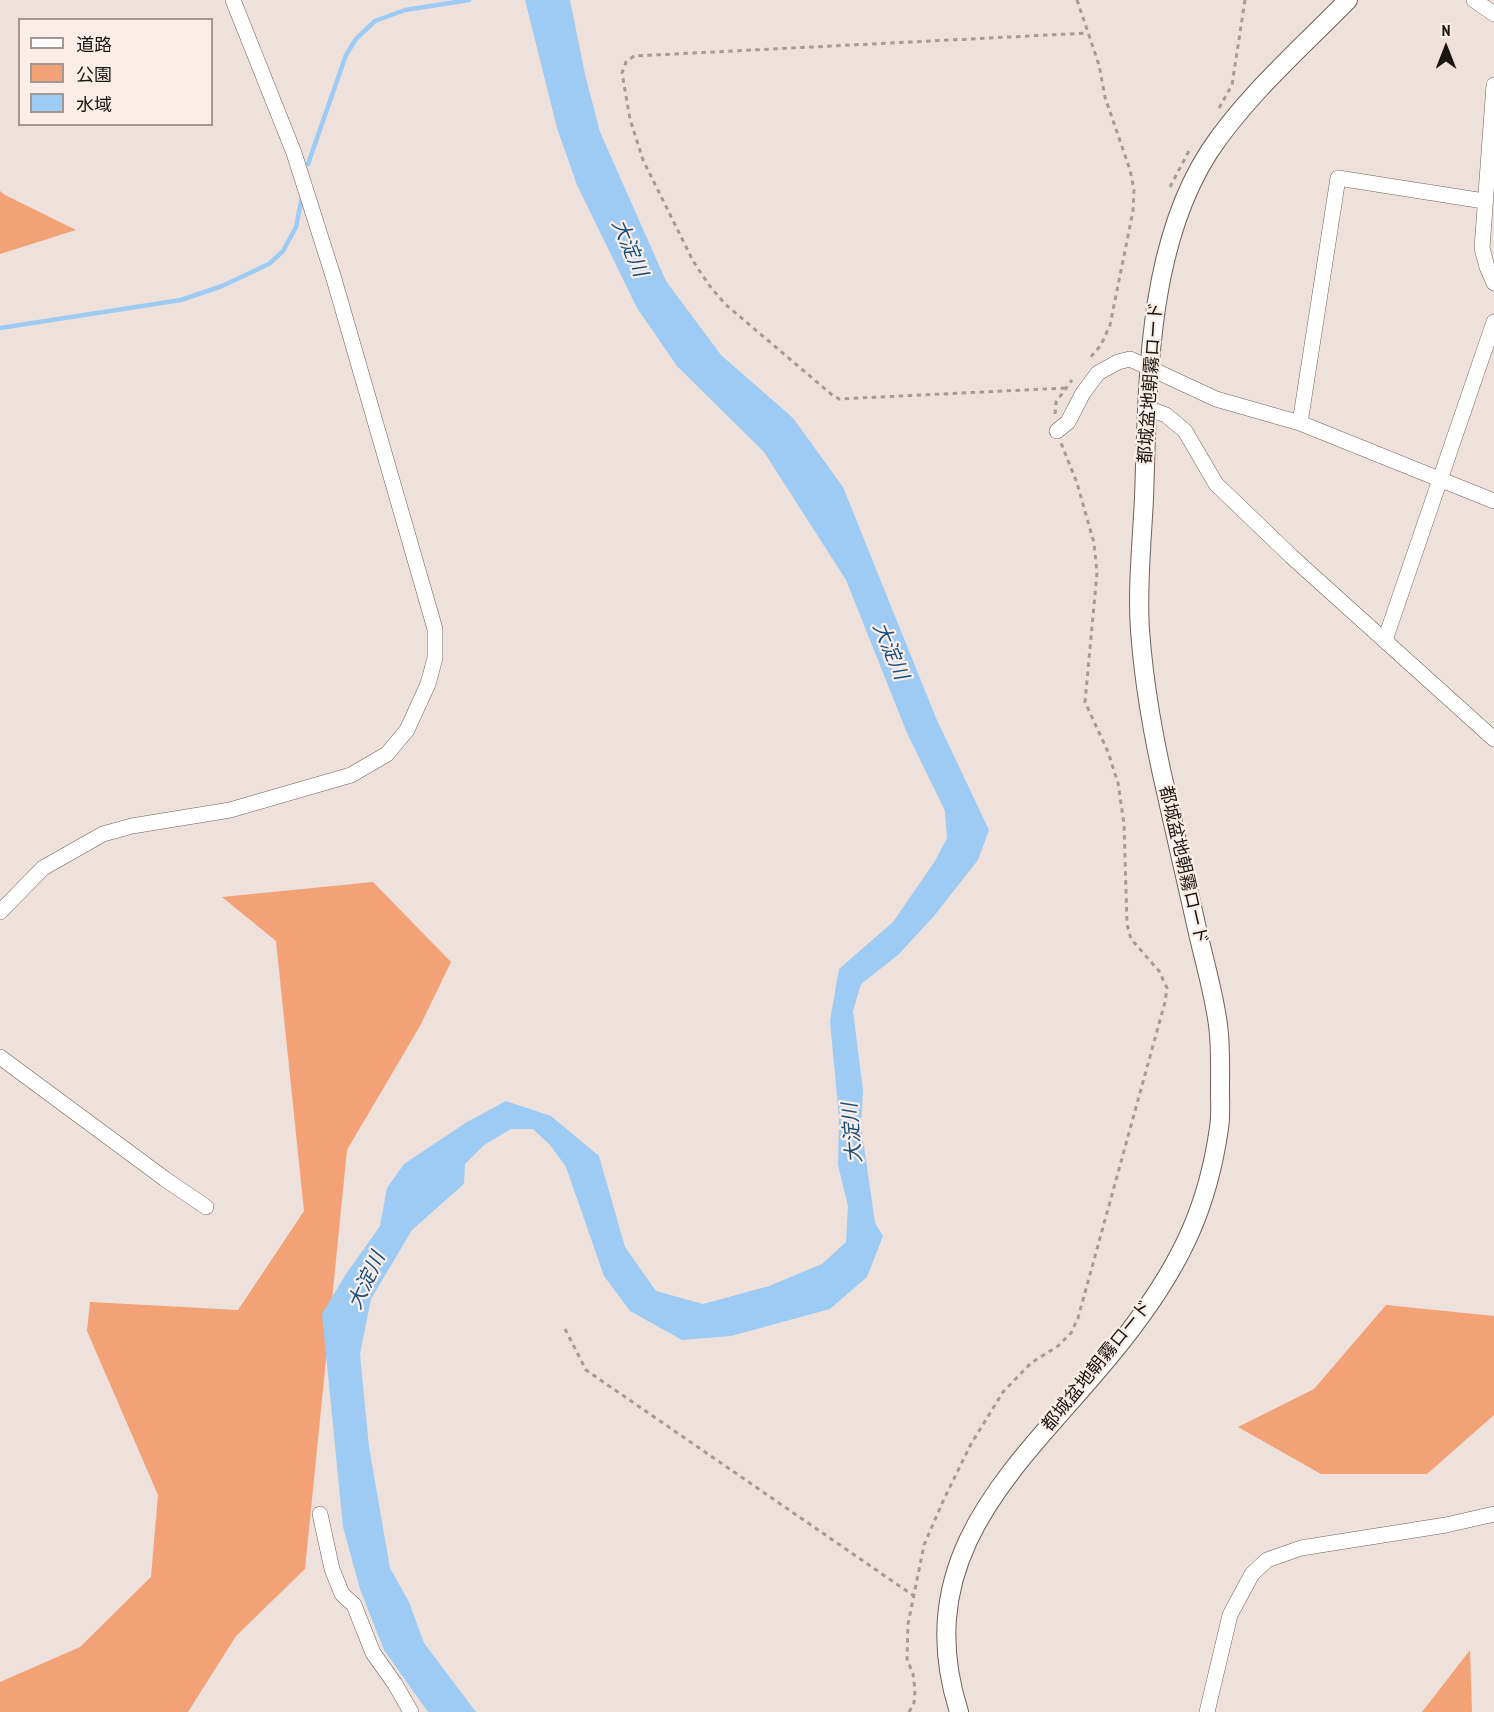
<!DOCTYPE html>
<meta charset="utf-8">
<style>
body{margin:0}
#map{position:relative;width:1494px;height:1712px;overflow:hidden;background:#eee1db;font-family:"PT Sans Narrow","Noto Sans JP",sans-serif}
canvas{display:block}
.legend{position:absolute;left:18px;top:18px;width:195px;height:108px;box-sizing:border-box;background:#fbeee8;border:2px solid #a19793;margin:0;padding:8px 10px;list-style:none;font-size:18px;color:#191513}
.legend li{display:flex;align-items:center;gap:12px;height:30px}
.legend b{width:30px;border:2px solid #a19793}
.north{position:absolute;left:1416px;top:18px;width:60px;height:60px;-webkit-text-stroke:4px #fbeee8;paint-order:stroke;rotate:0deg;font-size:16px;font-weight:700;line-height:24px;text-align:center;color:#191513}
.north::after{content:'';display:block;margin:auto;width:21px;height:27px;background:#191513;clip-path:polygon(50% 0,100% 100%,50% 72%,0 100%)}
</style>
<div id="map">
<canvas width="1494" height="1712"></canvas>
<ul class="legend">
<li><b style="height:8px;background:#fff"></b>道路</li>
<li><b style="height:16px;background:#f3a176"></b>公園</li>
<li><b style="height:16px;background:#9ecbf4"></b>水域</li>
</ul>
<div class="north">N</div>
</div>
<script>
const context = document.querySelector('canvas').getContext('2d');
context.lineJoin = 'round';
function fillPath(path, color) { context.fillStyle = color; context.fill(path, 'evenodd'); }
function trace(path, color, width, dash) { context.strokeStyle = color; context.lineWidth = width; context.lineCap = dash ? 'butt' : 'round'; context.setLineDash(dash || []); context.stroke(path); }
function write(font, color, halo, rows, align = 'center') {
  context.font = font + ' "PT Sans Narrow","Noto Sans JP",sans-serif'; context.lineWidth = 4.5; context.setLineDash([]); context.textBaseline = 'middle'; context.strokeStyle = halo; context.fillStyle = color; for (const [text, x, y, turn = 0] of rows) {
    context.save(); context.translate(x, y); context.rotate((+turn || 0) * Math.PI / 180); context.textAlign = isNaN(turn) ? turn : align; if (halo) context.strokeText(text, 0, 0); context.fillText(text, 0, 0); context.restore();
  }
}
fillPath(new Path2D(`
 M0,191l5,4 71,35 -76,24z
 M373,882l78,80 -31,64 -73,124 -42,419 -69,67 -48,76h-188v-30l80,-35 71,-70 7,-82 -71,-164 3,-29 148,8 66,-99 -28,-270 -54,-44z
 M1386,1305l108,11v99l-67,59h-106l-83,-47 76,-38z
 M1470,1650l2,62h-50z`), '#f3a176');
fillPath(new Path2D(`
 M525,0h45l15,74 15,58 66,149 55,74 72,63 50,69 93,231 53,112 -11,30 -44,56 -36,39 -37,29 -8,27 10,79 -2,35 14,98 8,13 -16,41 -37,32 -99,27 -49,4 -52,-29 -26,-35 -38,-109 -16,-22 -17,-16h-22l-27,16 -19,19 -1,20 -52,46 -41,69 -11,55 9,93 21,121 19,34 15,41 52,69h-48l-44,-62 -24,-61 -17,-62 -21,-213 24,-40 34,-48 7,-38 17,-24 63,-42 39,-21 45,15 48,40 26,91 31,44 47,13 66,-18 53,-22 24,-22 2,-36 -10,-41 1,-47 -9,-97 9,-52 54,-47 42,-61 12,-23 -2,-27 -38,-78 -61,-153 -82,-128 -87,-86 -40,-58 -60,-123 -20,-57z`), '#9ecbf4');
trace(new Path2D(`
 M308,164l38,-109 10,-16 19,-18 30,-11 64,-10
 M0,328l181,-28 41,-14 47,-22 14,-13 13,-24 6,-30`), '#9ecbf4', 4.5);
const minor = new Path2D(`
 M1474,0l20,14
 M1494,85l-12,163 5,19 7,16
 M1147,408l19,7 19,16 31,53 76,73 202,182
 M1300,423l38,-245 146,23
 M1057,431l11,-9 15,-29 15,-20 20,-11 12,-3 86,40 84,24 194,78
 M1385,640l109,-318
 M0,912l43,-44 60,-34 29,-8 98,-16 121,-35 36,-21 20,-24 21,-46 7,-26v-29l-101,-350 -40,-126 -61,-153
 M0,1057l165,122 41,28
 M320,1514l12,55 10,25 12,11 19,48 22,31 16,28
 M1207,1712l23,-97 22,-41 15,-14 34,-12 145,-23 48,-11`);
const tertiary = new Path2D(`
 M959,1712c-56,-176 86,-265 176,-388 47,-63 73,-118 84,-196 2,-12 1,-25 1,-37 0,-22 1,-44 -2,-66 -4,-31 -13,-61 -20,-92 -10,-45 -21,-91 -31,-137 -13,-55 -23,-110 -27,-166 -3,-42 2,-89 4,-132 4,-112 2,-248 65,-346 36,-55 93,-105 139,-152`);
trace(minor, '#6d625d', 16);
trace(tertiary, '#6d625d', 20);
trace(new Path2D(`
 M1077,0l22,65 6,32 25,73 4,20 -1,21 -23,114 -9,20 -12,14
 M1219,108l13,-23 13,-85
 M1170,187l21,-40
 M1065,388l-226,11 -8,-5 -106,-90 -16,-19 -16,-24 -50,-101 -13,-41 -8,-46 4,-11 8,-6 454,-23
 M1055,414l1,-12 16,-22
 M565,1329l21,41 328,226
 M909,1712l5,-9 1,-13 -2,-16 -6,-15 1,-35 16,-79 20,-46 27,-55 32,-52 28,-29 27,-17 13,-13 7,-15 87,-316 2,-14 -8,-17 -28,-32 -4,-15 -3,-100 -6,-41 -10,-31 -23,-50 12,-129 -3,-30 -17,-60 -16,-40`), '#a59b96', 3, [4.5, 4.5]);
trace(minor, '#fff', 15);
trace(tertiary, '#fff', 18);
write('18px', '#191513', '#fbeee8', [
 ["都城盆地朝霧ロード",1151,383,-86],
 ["都城盆地朝霧ロード",1183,865,77],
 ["都城盆地朝霧ロード",1097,1366,-51]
]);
write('italic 20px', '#164f7c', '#fbeee8', [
 ["大淀川",629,248,67],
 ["大淀川",890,651,67],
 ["大淀川",853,1133,-95],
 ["大淀川",367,1281,-65]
]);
</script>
